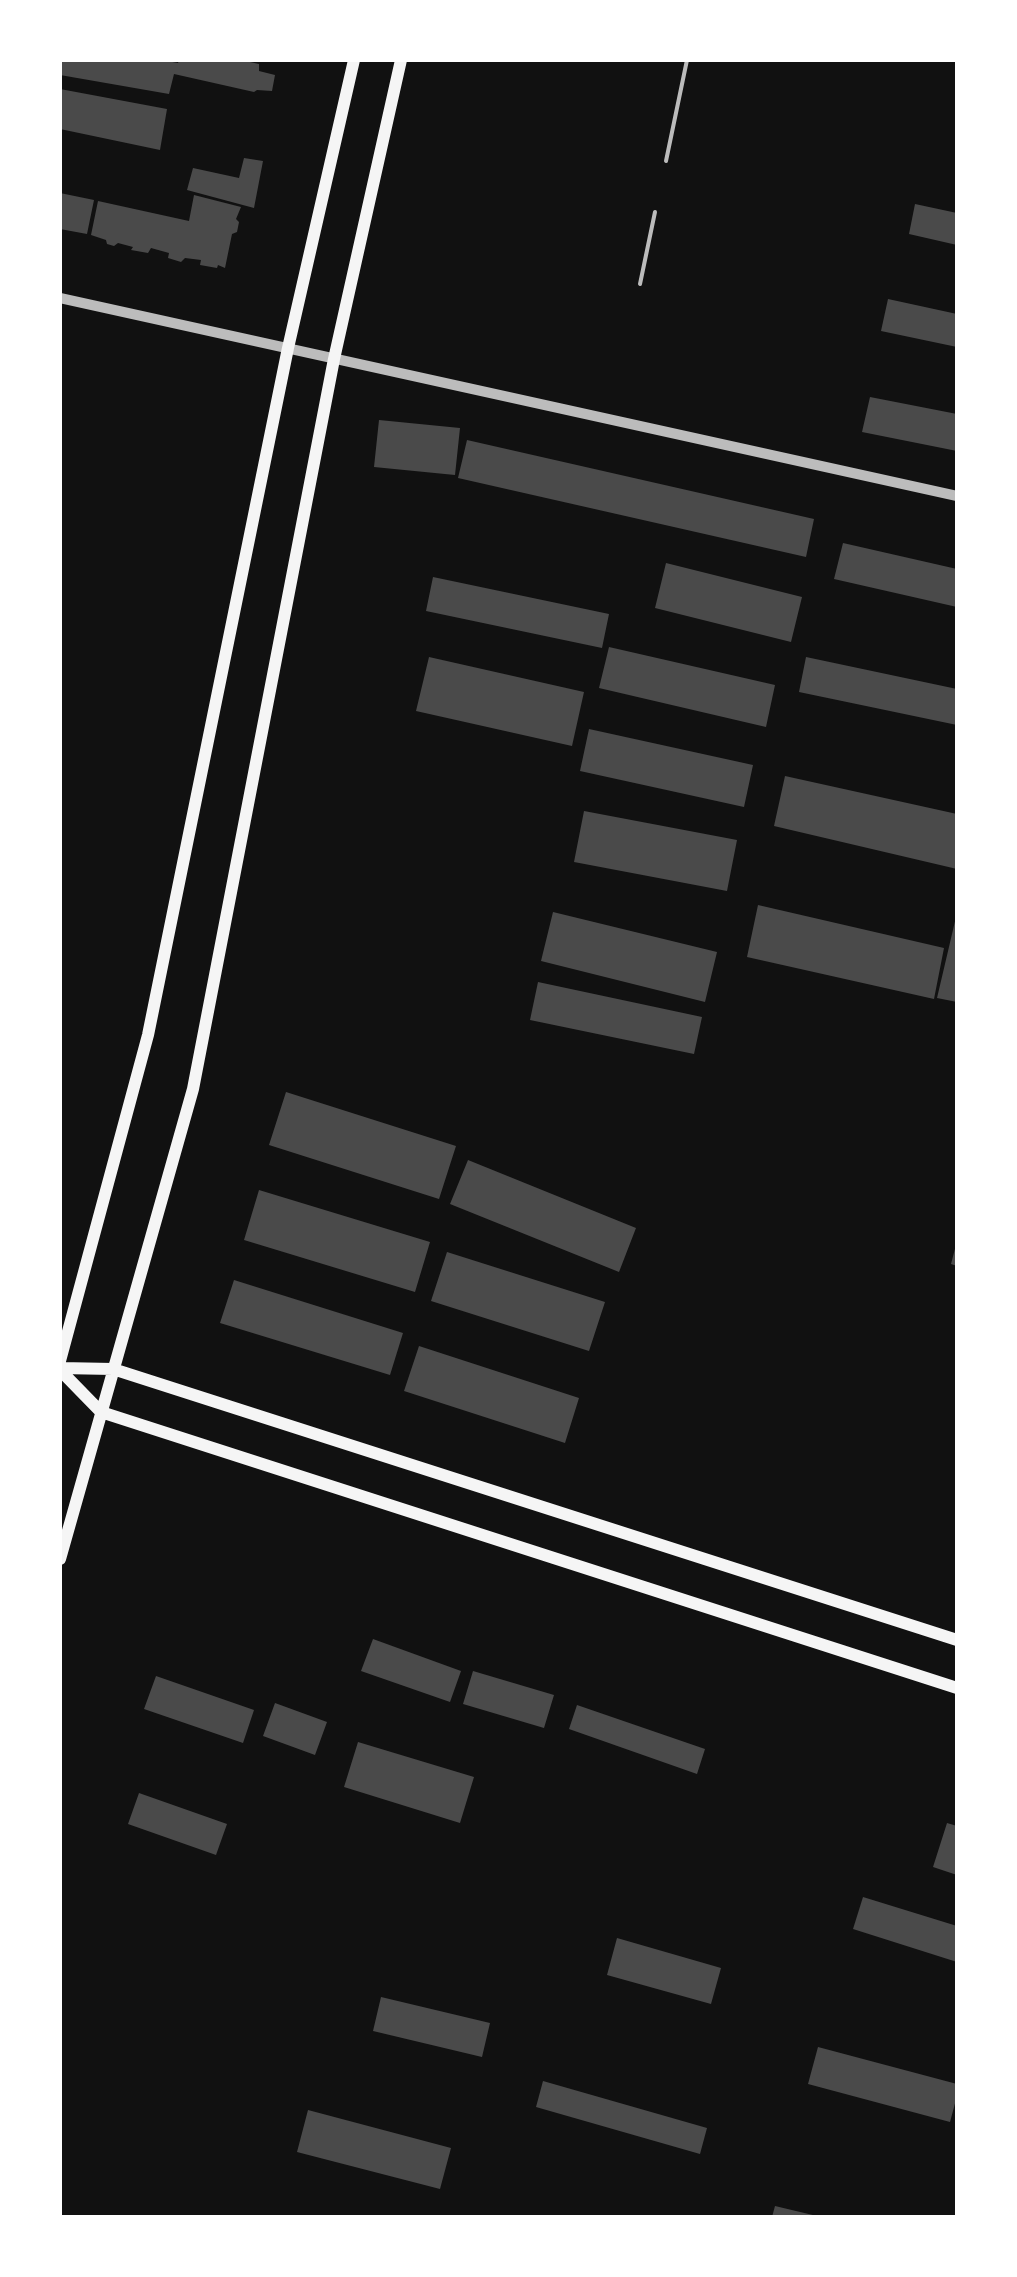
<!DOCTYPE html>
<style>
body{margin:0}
#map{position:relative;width:1017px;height:2277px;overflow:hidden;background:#111;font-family:"Source Sans 3",sans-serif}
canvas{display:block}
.frame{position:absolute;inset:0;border:62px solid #fff;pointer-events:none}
</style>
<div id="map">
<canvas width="1017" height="2277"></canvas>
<div class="frame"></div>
</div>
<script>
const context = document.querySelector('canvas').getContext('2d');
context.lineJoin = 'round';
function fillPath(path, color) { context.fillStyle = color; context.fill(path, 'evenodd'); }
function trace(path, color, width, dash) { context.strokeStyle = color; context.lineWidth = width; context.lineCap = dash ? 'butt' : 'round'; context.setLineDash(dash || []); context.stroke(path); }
fillPath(new Path2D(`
 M60,60h101l17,3 1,-3h62l18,4v7l16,4 -3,16 -15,-1 -3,2 -80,-18 -5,20 -109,-19z
 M60,89l107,20 -7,41 -100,-21z
 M244,158l19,3 -9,47 -67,-18 6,-22 46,10z
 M60,193l34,7 -7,34 -27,-5z
 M194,195l47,12 -5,12 3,3 -2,10 -5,2 -7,34 -7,-3 -1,3 -17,-3 1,-5 -16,-2 -4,4 -13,-4 1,-5 -18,-5 -3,5 -17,-3 2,-3 -15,-4 -4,3 -7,-2 -1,-4 -15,-5 7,-34 91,20z
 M915,204l42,9v32l-48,-11z
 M888,299l69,15v33l-76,-16z
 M870,397l87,17v37l-95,-19z
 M379,420l81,8 -5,47 -81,-8z
 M467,440l347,79 -8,38 -348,-79z
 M843,543l114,26v38l-123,-28z
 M666,563l136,34 -11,45 -136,-34z
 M433,577l176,37 -7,34 -176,-37z
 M609,647l166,38 -9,42 -167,-39z
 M429,657l155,35 -12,54 -156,-35z
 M806,657l151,32v36l-158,-33z
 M589,729l164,36 -9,42 -164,-36z
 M785,776l172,38v55l-183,-43z
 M584,811l153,29 -10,51 -153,-29z
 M758,905l186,43 -10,51 -187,-42z
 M553,912l164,40 -12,50 -164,-41z
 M956,917h1v85l-20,-4z
 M538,982l164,35 -8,37 -164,-34z
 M286,1092l170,54 -17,53 -170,-54z
 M468,1160l168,68 -17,44 -169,-68z
 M259,1190l171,52 -15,50 -171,-52z
 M956,1245l1,1v20l-6,-2z
 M447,1252l158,50 -16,49 -158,-50z
 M234,1280l169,53 -13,42 -170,-52z
 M419,1346l160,52 -14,45 -161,-52z
 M373,1639l88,32 -11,31 -89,-31z
 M473,1671l81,24 -10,33 -81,-24z
 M156,1676l98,34 -11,33 -99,-34z
 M275,1703l52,19 -12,33 -52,-19z
 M577,1705l128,44 -8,25 -128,-45z
 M358,1742l116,35 -14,46 -116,-36z
 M139,1793l88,31 -11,31 -88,-31z
 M947,1823l10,3v49l-24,-8z
 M863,1897l94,29v36l-104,-33z
 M617,1938l104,30 -10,36 -104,-29z
 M381,1997l109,26 -8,34 -109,-26z
 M818,2047l139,37v12l-7,26 -142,-38z
 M543,2081l164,47 -7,26 -164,-47z
 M308,2110l143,38 -11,41 -143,-37z
 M775,2206l42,10v1h-45z`), '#4a4a4a');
trace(new Path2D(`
 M666,161l21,-101
 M640,284l15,-72`), '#bcbcbc', 4);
trace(new Path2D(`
 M60,298l897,198`), '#bcbcbc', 10);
trace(new Path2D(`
 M60,1361l88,-326 140,-687 66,-288
 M60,1368l53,1 844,271
 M60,1370l41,42 856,276
 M60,1559l133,-470 141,-730 67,-299`), '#f5f5f5', 12);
</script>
